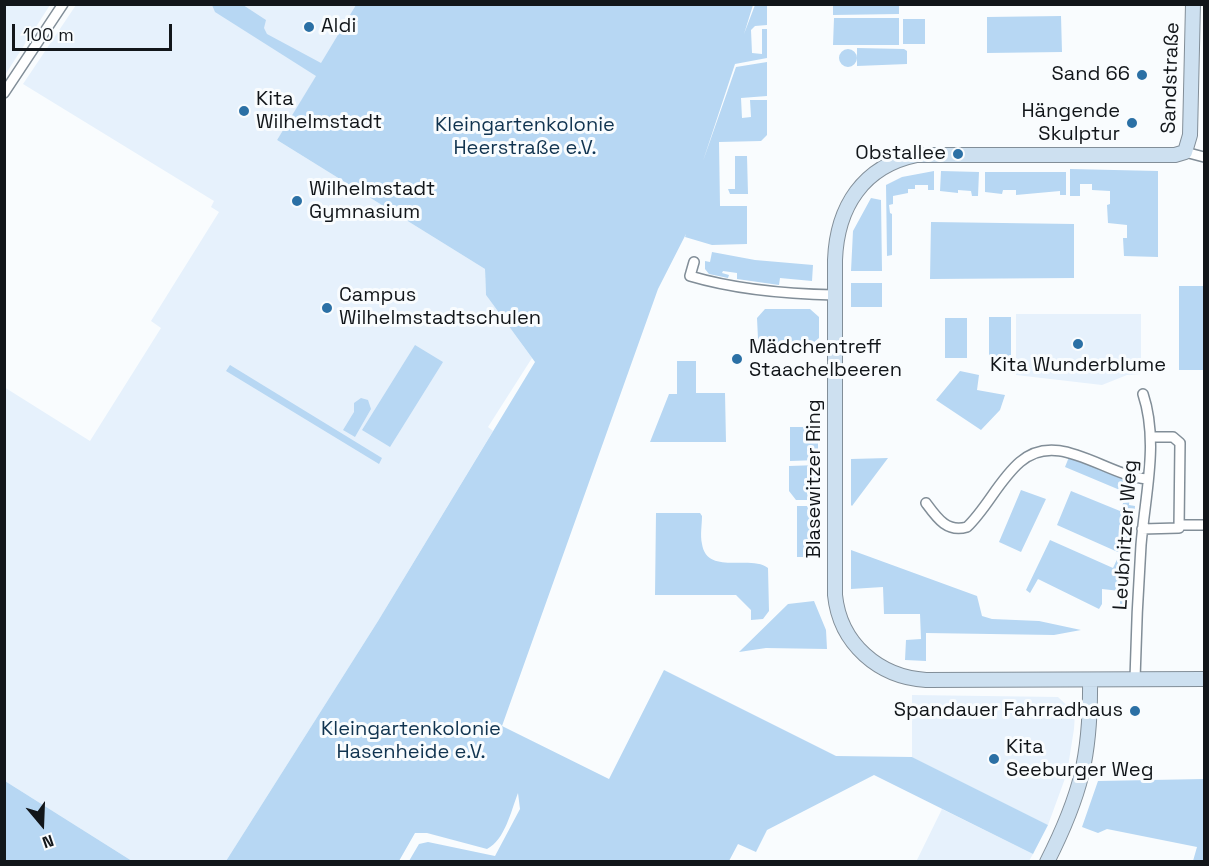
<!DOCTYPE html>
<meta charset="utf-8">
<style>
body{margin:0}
#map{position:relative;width:1209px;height:866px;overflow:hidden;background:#f9fcfe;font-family:"Space Grotesk",sans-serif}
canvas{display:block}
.frame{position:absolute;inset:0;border:6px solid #12161a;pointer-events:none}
.north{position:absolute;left:12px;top:794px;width:60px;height:60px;-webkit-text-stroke:4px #f9fcfe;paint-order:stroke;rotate:161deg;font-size:16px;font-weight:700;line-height:24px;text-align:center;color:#12161a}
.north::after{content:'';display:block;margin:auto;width:21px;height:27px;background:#12161a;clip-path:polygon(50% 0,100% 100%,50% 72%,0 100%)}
.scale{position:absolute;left:12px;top:24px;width:160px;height:27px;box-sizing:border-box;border:3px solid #12161a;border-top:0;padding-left:8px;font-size:18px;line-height:21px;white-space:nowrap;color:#12161a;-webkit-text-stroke:4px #f9fcfe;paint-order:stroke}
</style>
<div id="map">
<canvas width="1209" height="866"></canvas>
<div class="frame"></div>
<div class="north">N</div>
<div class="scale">100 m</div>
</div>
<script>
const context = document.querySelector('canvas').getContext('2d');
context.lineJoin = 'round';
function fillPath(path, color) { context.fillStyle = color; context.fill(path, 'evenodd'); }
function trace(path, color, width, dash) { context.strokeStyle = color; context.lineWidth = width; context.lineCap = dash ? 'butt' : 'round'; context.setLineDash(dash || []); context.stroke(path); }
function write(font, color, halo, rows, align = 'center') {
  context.font = font + ' "Space Grotesk",sans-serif'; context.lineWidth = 6; context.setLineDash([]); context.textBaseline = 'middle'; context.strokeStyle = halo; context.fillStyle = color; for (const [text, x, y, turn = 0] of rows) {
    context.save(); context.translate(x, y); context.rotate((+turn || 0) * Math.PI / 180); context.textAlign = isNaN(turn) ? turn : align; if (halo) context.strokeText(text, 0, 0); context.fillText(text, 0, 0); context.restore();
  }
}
fillPath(new Path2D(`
 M5,4l45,1 -45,70 -1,-70z
 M76,5h285l-84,135 208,129 1,26 46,63 -44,69 5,4 -115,190 -152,240h-94l-127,-80 -1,-394 86,54 71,-113 -10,-7 68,-109 -8,-5 3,-6 -191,-117z
 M1016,314h125v60l-14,1 -25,10 -86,-10z
 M912,695l146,2 17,16 -1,16 -7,44 -19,52 -136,-68z
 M942,809l91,45 -4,7 -113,1z`), '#e6f1fc');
fillPath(new Path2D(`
 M212,5h31l23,15 -2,8 3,6 54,29 35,-58h397l-9,29 11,-29h12v20l-12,1 -4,4 1,23 10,1v-25h5v29l-32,6 -32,97 33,-94 31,-5v34l-26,2 1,20 9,-1 -1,-17h17v35l-6,6 -42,1 1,64h27v38l-35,1 -27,-8 1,-3 -28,55 -156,437 107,53 55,-109 172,86 76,1 136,68 -15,29 -159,-79 -107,55 -11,22 -18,-8 -9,17h-320l10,-17 9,-2 67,14 25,-47 -2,-16c-7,18 -13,47 -31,56l-60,-16h-12l-16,28h-173l152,-240 157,-259 -49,-67 -1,-26 -208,-129 39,-64 -101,-64z
 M833,5h66v9l-66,1z
 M1061,16l1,36 -75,1v-36z
 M834,18h65v27h-66z
 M903,19h22v25h-22z
 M857,48l47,1 3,2v13l-50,2z
 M839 58a9 9 0 1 1 18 0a9 9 0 1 1-18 0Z
 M735,156h12l1,38h-18l-2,-5h7z
 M1070,169l88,2v86l-34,-1 -1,-18h4v-13l-19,-2 -1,-18 3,-1v-13l-18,-1v-6h-12v12h-10z
 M934,171v19h-6v-5h-13v4h-7v4l-15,3v8l-4,1 1,8 2,1v41l-5,1 -1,-71 16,-8z
 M941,171l38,1 -1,24h-6l-1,-5 -13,-1v3l-18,-2z
 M985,172h81v23h-6v-4l-44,4v-5h-13l-1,4 -17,-2z
 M871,198l10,2 1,71h-31l2,-40z
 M931,222l143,2v54l-144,1z
 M712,252l43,8 58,5 -1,16 -32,-3 -1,7 -42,-6v-6l-14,-2 -1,2 7,2 -1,3 -19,-4 -4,-5v-8l5,1z
 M851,283h31v24h-31z
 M1179,286h25v84h-25z
 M765,309h45l9,8v21l-11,9 -44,-1 -6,-7 -1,-21z
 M989,317h22v40h-22z
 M945,318h22v40h-22z
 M415,345l28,17 -53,85 -28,-17z
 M677,361h19v32h29l1,49h-76l19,-48h8z
 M230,365l152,93 -3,6 -153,-93z
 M960,371l19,4 -2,15 28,5 -5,15 -19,20 -45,-30z
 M361,398l7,2 3,9 -16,28 -12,-7 11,-18v-9z
 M790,427h28v33l-28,1z
 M1069,457l67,26v15l-6,-2 -1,9 6,1 -8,104h-7v-19l-18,-2v15l-3,5 -61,-30 -8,14 -4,-3 24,-50 63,28 7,-15 -63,-28 14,-34 49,20 7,-18 -62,-26z
 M888,458l-36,48 -1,-1v-46z
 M818,465v35h-22l-7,-9v-25z
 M1021,490l25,9 -25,53 -22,-10z
 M797,506h21v51h-21z
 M656,513h44l2,3c0,9 -2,19 0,28 5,32 49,10 66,24l1,43 -6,8 -12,1v-10l-15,-15h-81z
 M851,550l126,46 5,20 10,3 47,2 42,9 -27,5 -128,-2v28l-21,-1 1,-20 15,-1 -1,-25h-36l-1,-27 -32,2z
 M814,601l12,29 1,19 -61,-1 -27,4 49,-48z
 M1204,779v82h-11l4,-14 -90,-18 -9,4 -16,-6 16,-46z
 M5,781l127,80h-127z`), '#b7d7f3');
const street = new Path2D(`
 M4,93l59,-89
 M1185,152l19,5
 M694,262l-4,14c47,14 96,18 145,19
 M926,503c11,15 21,30 41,24 20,-19 32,-47 53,-65 38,-33 84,13 127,17
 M1179,525h25
 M1142,529l37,-1 1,-85 -7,-6h-22
 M1135,679c1,-44 3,-89 6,-134 4,-50 18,-103 2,-151`);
const secondary = new Path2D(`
 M1193,4l-3,131 -5,17 -10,3h-258c-54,11 -80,52 -82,105v335c5,49 44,82 91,85l278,-1
 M1047,862c34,-67 44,-107 43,-182`);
trace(street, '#828e98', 12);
trace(secondary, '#828e98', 16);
trace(street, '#fff', 9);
trace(secondary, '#cde0f0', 14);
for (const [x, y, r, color] of [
 [309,27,6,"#2b70a5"],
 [1142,75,6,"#2b70a5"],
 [244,111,6,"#2b70a5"],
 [1132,123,6,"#2b70a5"],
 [958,154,6,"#2b70a5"],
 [297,201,6,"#2b70a5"],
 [327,308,6,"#2b70a5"],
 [1078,344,6,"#2b70a5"],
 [737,359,6,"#2b70a5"],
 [1135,711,6,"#2b70a5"],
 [994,759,6,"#2b70a5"]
]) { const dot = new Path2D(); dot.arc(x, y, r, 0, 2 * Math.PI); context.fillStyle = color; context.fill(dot); trace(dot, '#f9fcfe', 2); }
write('20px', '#12161a', '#f9fcfe', [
 ["Aldi",321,27],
 ["Sand 66",1130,75,"right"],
 ["Kita",256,100],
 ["Wilhelmstadt",256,123],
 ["Hängende",1120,112,"right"],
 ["Skulptur",1120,135,"right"],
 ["Obstallee",946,154,"right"],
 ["Wilhelmstadt",309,190],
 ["Gymnasium",309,213],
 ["Campus",339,296],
 ["Wilhelmstadtschulen",339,319],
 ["Mädchentreff",749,348],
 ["Staachelbeeren",749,371],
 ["Kita Wunderblume",1078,366,"center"],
 ["Spandauer Fahrradhaus",1123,711,"right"],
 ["Kita",1006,748],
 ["Seeburger Weg",1006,771]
], 'left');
write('20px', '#12161a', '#f9fcfe', [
 ["Sandstraße",1171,78,-88],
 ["Blasewitzer Ring",815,479,-90],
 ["Leubnitzer Weg",1126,535,-86]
]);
write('20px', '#113450', '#f9fcfe', [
 ["Kleingartenkolonie",525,126],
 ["Heerstraße e.V.",525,149],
 ["Kleingartenkolonie",411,730],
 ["Hasenheide e.V.",411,753]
]);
</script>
